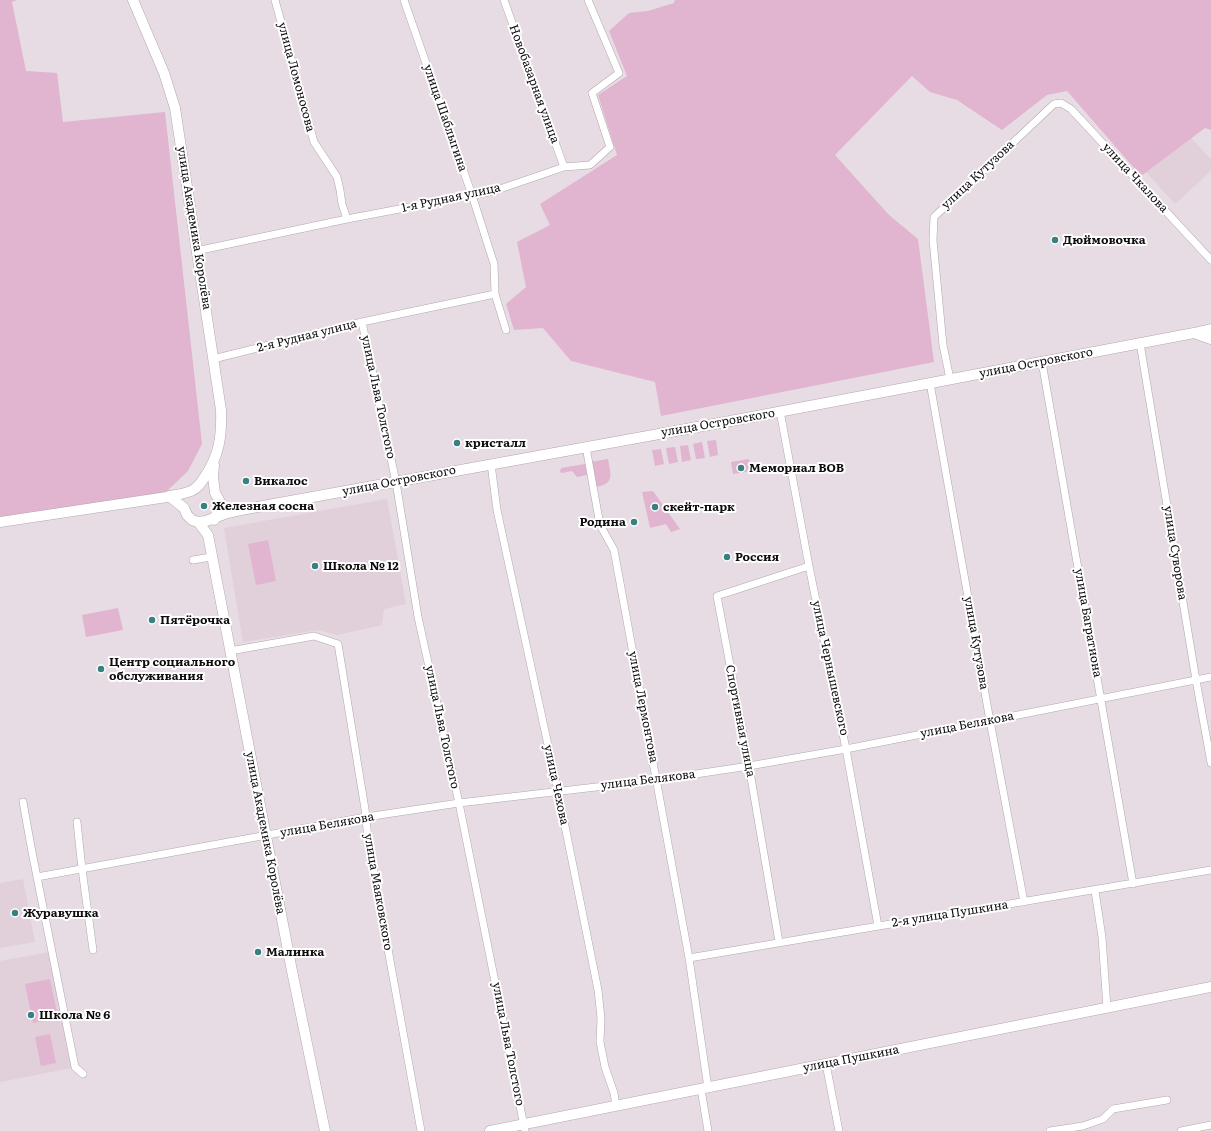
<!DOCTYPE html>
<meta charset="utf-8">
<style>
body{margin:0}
canvas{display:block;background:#e7dce3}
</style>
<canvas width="1211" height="1131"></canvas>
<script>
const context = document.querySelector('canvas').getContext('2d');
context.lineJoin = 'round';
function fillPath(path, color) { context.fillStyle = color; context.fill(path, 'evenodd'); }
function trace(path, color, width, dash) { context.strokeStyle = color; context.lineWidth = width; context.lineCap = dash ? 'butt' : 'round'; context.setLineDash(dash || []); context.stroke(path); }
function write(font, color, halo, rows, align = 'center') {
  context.font = font + ' Literata,serif'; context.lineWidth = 4; context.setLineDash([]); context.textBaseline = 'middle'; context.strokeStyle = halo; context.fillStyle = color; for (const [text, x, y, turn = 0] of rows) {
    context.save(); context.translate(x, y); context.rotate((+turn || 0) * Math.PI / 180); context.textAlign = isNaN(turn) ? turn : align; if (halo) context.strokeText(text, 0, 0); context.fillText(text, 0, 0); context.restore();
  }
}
fillPath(new Path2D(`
 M1105,127h76l30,32v12l-36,33z
 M387,499l19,105 -22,5 -2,16 -45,10 -19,-5 -75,12 -19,-114z
 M23,879l12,63 -35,6v-65z
 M49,952l23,116 -72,14v-121z`), '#e1cfda');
fillPath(new Path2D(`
 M0,0h17l-5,2 14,69 31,2 6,49 102,-10 37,332 -14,27 -20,19 -1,7 -167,24z
 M675,0h536v130l-6,-2 -64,48 -74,-85 -20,4 -45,35 -45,-30 -27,-8 -18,-16 -77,79 54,60 29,24 16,123 -273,54 -6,-34 -84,-21 -28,-33 -29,2 -8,-26 20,-17 -9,-45 33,-17 -10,-21 77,-49 -19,-60 29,-19 -18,-45 20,-18 19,-2 26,-8z
 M716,440l2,15 -8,2 -3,-16z
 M702,442l3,16 -9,1 -3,-15z
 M688,445l3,15 -9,2 -2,-16z
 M675,447l3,15 -9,2 -3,-16z
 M661,449l3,15 -9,2 -3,-16z
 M608,459c3,17 7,25 -13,28l-5,-25z
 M749,459l2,12 -18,3 -2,-12z
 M585,464l2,11 -10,2 -5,-6 -10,2 -2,-1 1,-4z
 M653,491l27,38 -9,3 -5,-8 -16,4 -8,-36z
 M268,540l8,41 -20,4 -8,-41z
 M118,608l5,22 -37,7 -4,-22z
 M50,979l8,39 -25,5 -8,-39z
 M50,1034l6,29 -15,3 -6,-29z`), '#e1b4d0');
const street = new Path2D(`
 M275,0l39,142 23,35 3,13 2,14 5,15
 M404,0l68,195 22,69 1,30 11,36
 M504,0l60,167
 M196,251l151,-32 147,-28 70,-24 26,-2 20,-18 -18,-54 27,-20 -31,-73
 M362,322l34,160 22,135 41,186 66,328
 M1140,343l56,337 15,83
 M213,359l149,-37 133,-28
 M1042,362l91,522
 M950,379l-7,-34 -10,-105 1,-23 120,-113 7,-1 10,6 140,151
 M930,383l60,338 34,181
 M780,411l29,155 37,183 32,177
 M586,447l14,78 14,25 75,408 19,130
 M491,464l6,46 61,281 40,199 3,28 -1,24 5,25 9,26 2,13
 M193,560l18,-3
 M230,651l84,-15 24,8 27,165 3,30 53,292
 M23,802l9,50 43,215 8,7
 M77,822l5,47 11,81
 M37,877l329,-60 93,-14 197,-23 93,-14 97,-17 365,-72
 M1095,891l7,46 5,71
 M779,942l-30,-176 -32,-170 92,-30
 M689,958c174,-31 348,-57 522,-88
 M826,1064l13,67
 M701,1089l7,42
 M1050,1131l33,-5 20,-7 10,-10 54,-9
 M1181,1131l30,-6`);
const secondary = new Path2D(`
 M1194,333l17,6
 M214,465l-1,12 2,16 4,7v8l-5,12
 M169,496l15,12 3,7 5,5 6,2 8,-1 21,-8 14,-3 495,-90 458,-87 17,-4
 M0,522l167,-25c7,-2 17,-3 24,-6 6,-2 9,-7 13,-13 15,-22 18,-41 17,-68l-46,-302 -11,-35 -31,-73
 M198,522l10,13 84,436 33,160
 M490,1131l721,-144`);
trace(street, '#b1a7ad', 8);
trace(secondary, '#b1a7ad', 11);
trace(street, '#fff', 7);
trace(secondary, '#fff', 10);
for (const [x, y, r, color] of [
 [1055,240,4,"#398181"],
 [457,443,4,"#398181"],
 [741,468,4,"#398181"],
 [246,481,4,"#398181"],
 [204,506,4,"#398181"],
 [655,507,4,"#398181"],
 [634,522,4,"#398181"],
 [727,557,4,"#398181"],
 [315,566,4,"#398181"],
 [152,620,4,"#398181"],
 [101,669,4,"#398181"],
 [15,913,4,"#398181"],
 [258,952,4,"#398181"],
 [31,1015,4,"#398181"]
]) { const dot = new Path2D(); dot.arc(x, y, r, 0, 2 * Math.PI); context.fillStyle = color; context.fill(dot); trace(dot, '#fff', 1.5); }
write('12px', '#0f0c0e', '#fff', [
 ["улица Ломоносова",296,77,75],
 ["Новобазарная улица",534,84,70],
 ["улица Шаблыгина",445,118,71],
 ["улица Кутузова",978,175,-43],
 ["улица Чкалова",1135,178,47],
 ["1-я Рудная улица",451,198,-12],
 ["улица Академика Королёва",194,228,81],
 ["2-я Рудная улица",307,336,-14],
 ["улица Островского",1036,363,-11],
 ["улица Льва Толстого",378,397,78],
 ["улица Островского",718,423,-10],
 ["улица Островского",399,481,-11],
 ["улица Суворова",1175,553,81],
 ["улица Багратиона",1088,623,80],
 ["улица Кутузова",976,643,80],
 ["улица Чернышевского",830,668,78],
 ["улица Лермонтова",643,707,79],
 ["Спортивная улица",740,721,79],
 ["улица Белякова",967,725,-11],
 ["улица Льва Толстого",442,727,78],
 ["улица Белякова",648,780,-7],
 ["улица Чехова",556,785,78],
 ["улица Белякова",327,825,-10],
 ["улица Академика Королёва",265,833,79],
 ["улица Маяковского",378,892,80],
 ["2-я улица Пушкина",950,914,-9],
 ["улица Льва Толстого",508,1044,79],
 ["улица Пушкина",851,1059,-11]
]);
write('bold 12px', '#0f0c0e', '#fff', [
 ["Дюймовочка",1063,240],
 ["кристалл",465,443],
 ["Мемориал ВОВ",749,468],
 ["Викалос",254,481],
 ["Железная сосна",212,506],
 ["скейт-парк",663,507],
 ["Родина",626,522,"right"],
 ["Россия",735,557],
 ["Школа № 12",323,566],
 ["Пятёрочка",160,620],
 ["Центр социального",109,662],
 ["обслуживания",109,676],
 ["Журавушка",23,913],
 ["Малинка",266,952],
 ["Школа № 6",39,1015]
], 'left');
</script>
